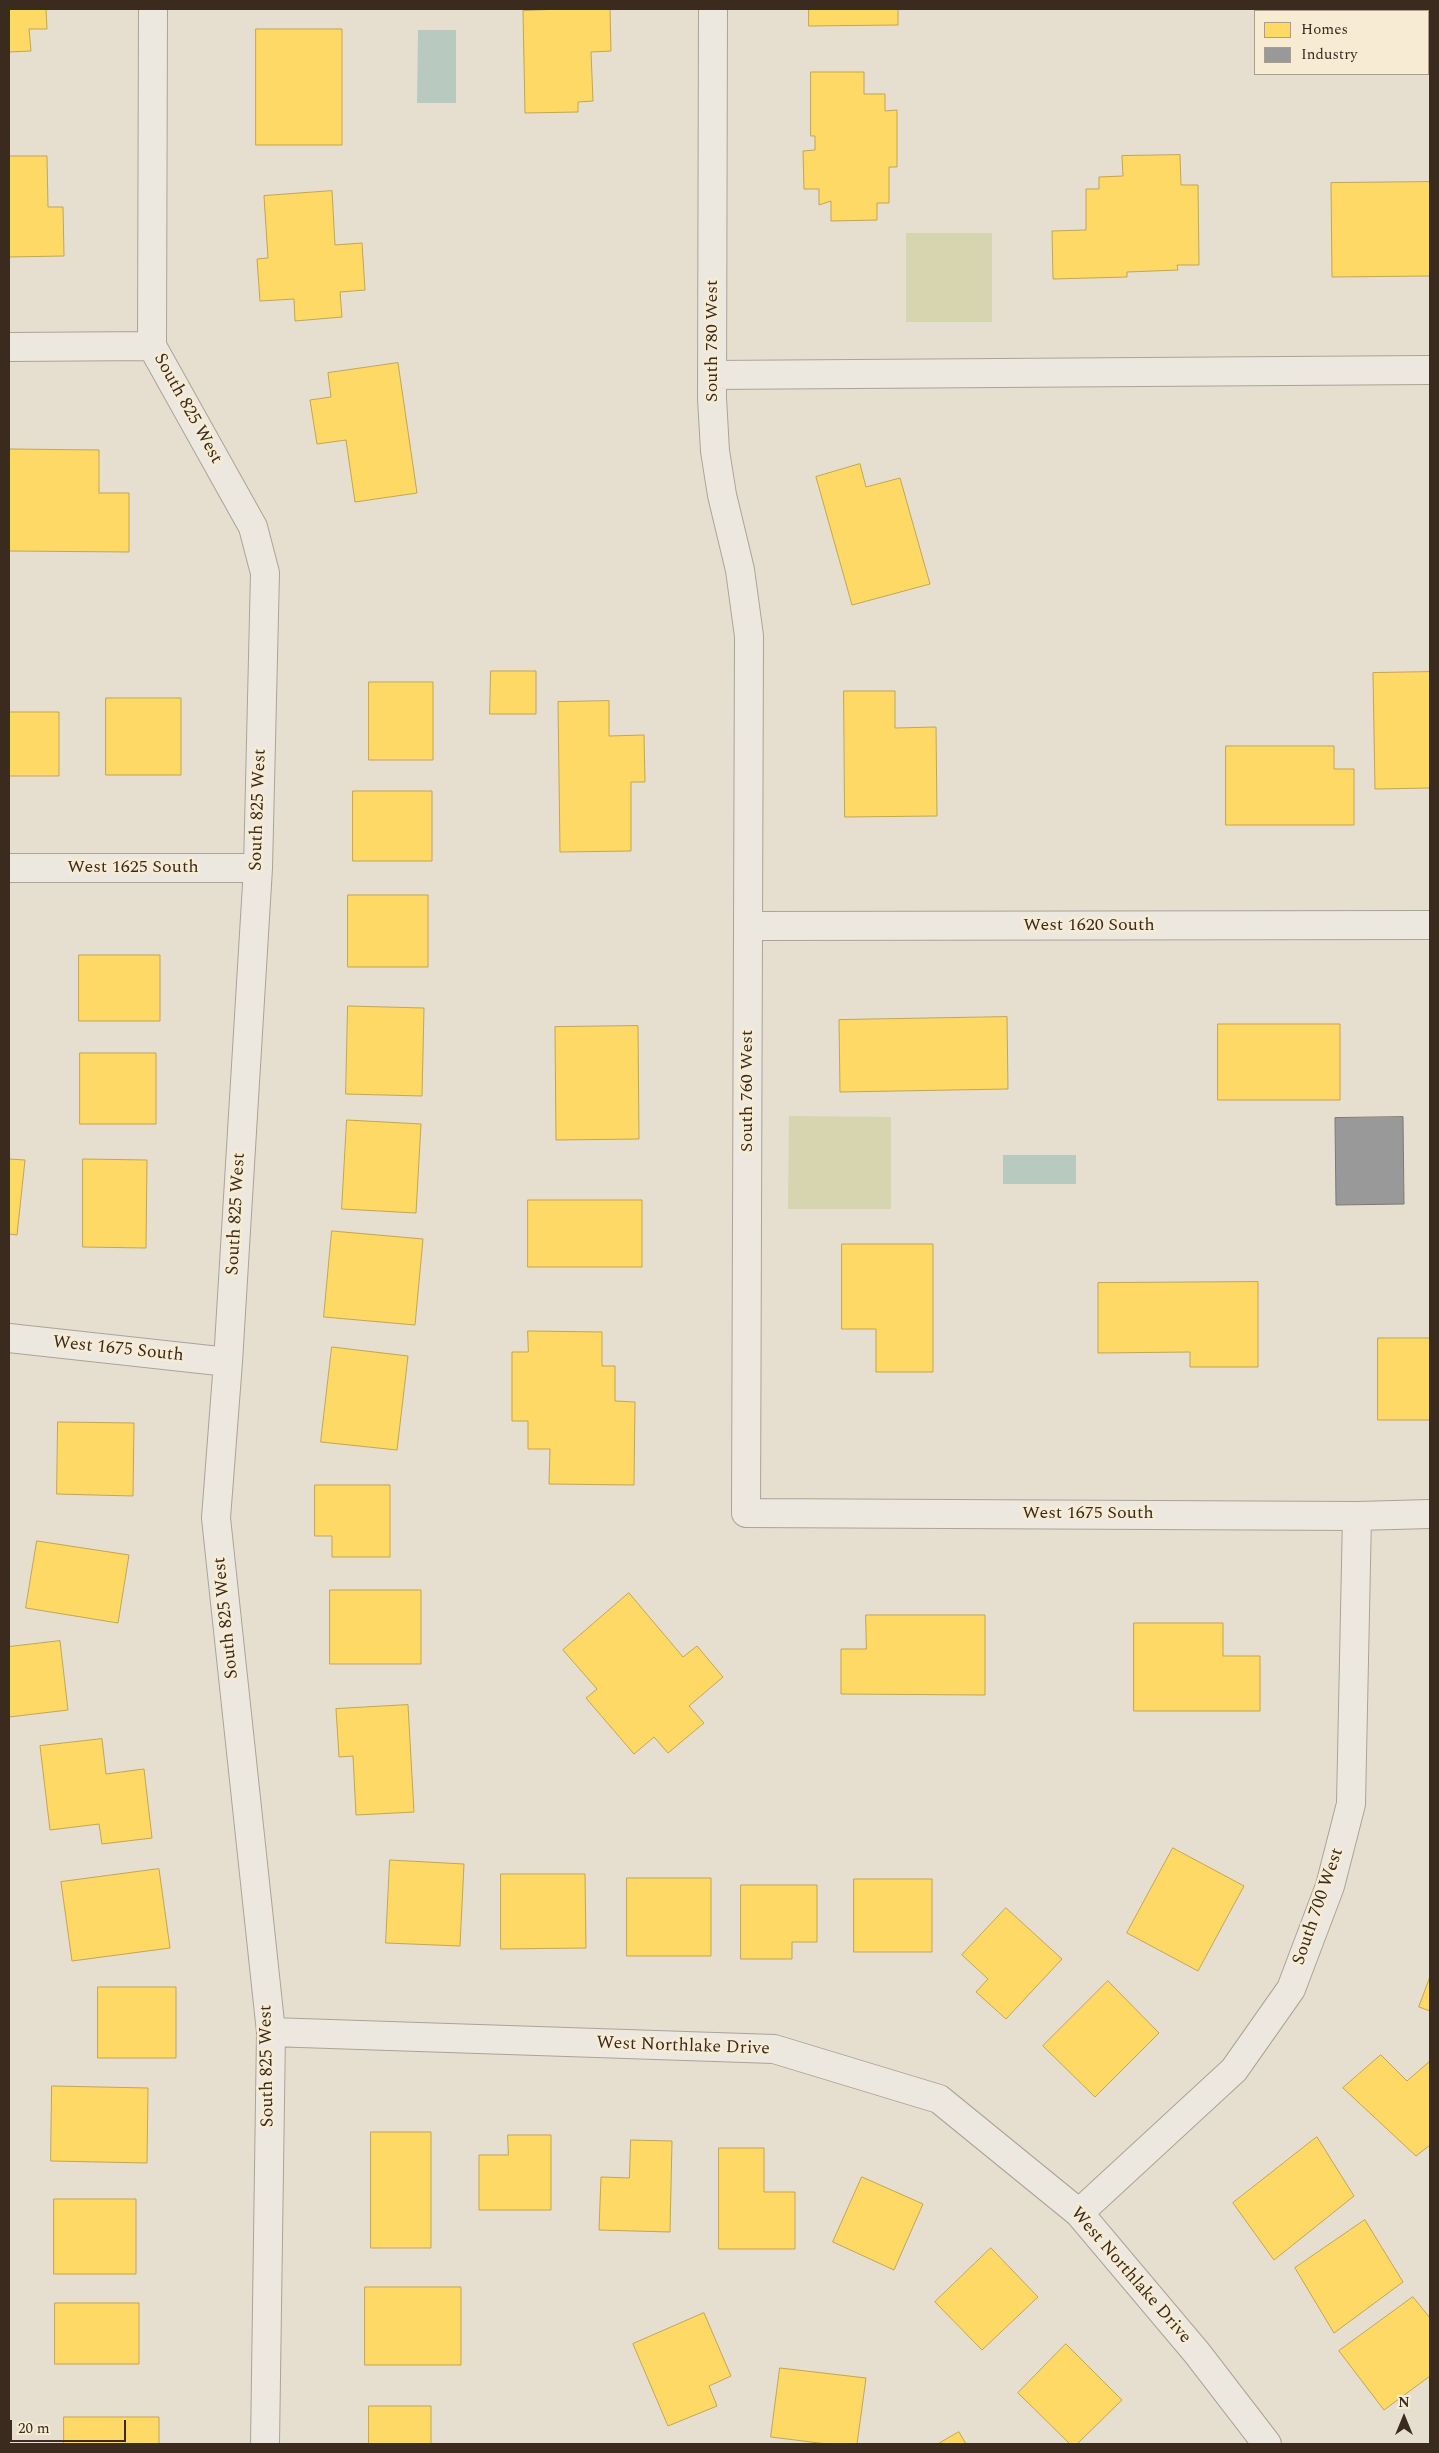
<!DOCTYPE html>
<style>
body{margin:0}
#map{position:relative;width:1439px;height:2453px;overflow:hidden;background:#e6dece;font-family:Spectral,serif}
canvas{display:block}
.frame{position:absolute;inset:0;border:10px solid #3a2b1e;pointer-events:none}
.legend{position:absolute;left:1254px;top:10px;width:175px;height:65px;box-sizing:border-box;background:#f7ecd3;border:1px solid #ab9f8b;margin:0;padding:6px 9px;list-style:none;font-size:15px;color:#3a2b1e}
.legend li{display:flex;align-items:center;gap:10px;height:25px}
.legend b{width:25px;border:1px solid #ab9f8b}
.north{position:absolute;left:1379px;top:2393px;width:50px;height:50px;-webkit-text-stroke:4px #f7ecd3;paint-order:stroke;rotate:0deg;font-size:14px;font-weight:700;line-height:20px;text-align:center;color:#3a2b1e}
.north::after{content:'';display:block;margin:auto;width:18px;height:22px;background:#3a2b1e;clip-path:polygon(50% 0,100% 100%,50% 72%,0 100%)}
.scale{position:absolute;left:10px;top:2420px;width:116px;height:22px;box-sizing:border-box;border:2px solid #3a2b1e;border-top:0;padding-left:6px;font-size:15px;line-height:18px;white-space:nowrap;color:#3a2b1e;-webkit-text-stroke:4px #f7ecd3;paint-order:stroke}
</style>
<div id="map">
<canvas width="1439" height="2453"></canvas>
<div class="frame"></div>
<ul class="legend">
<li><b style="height:14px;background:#ffd966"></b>Homes</li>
<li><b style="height:14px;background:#999"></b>Industry</li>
</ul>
<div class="north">N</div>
<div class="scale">20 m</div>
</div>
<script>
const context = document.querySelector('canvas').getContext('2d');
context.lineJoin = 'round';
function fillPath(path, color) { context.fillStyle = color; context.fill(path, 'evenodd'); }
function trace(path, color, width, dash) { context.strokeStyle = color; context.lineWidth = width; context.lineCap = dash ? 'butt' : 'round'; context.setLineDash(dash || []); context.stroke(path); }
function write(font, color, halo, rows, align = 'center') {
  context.font = font + ' Spectral,serif'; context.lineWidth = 5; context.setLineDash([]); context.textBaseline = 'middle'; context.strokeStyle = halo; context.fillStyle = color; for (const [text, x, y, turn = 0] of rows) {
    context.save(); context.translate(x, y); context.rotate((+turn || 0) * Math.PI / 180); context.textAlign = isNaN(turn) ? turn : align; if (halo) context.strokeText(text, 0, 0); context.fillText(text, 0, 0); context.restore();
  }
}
fillPath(new Path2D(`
 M906,233h86v89h-86z
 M789,1116l102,1v92h-103z`), '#d6d5af');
fillPath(new Path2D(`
 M418,30h38v73h-39z
 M1003,1155h73v29h-73z`), '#b8cac0');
const homes = new Path2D(`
 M9,9h37l1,20h-18l2,22 -22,1z
 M561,9h49l1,42 -20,1 2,49 -15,1v10l-53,1 -2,-102z
 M809,9h89v16l-89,1z
 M256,29h86v116h-86z
 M811,72h53v22h21v17l12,-1v57h-8v36h-12v17l-46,1v-20l-12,4v-16h-15l-1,-38 12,-1v-14h-4z
 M1180,155l1,30h17l1,80h-22l1,5 -51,2v5l-74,2 -1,-48 34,-1v-41h13v-12l24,-1 -1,-20z
 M9,156h38l1,51h15l1,49 -55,1z
 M1430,182v94l-98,1 -1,-94z
 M332,191l3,54 27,-2 3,47 -25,2 2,25 -47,4 -1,-22 -34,2 -3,-42 11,-1 -4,-62z
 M398,363l19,130 -62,9 -9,-62 -29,4 -7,-44 21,-3 -3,-24z
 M9,449l90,1v43h30v59l-120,-1z
 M860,464l6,23 34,-9 30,106 -78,21 -36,-128z
 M491,671h45v43h-46z
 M1430,672v116l-55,1 -2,-116z
 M369,682h64v78h-64z
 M844,691h51v37l41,-1 1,89 -92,1z
 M106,698h75v77h-75z
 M609,701v35l35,-1 1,47h-14v69l-71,1 -2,-150z
 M9,712h50v64h-50z
 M1226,746h108v23h20v56h-128z
 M353,791h79v70h-79z
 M348,895h80v72h-80z
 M79,955h81v66h-81z
 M348,1006l76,2 -2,88 -76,-2z
 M1007,1017l1,72 -168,3 -1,-72z
 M1218,1024h122v76h-122z
 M638,1026l1,113 -83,1 -1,-113z
 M80,1053h76v71h-76z
 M347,1120l74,4 -5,89 -74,-4z
 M9,1159l16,1 -8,75 -8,-1z
 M83,1159l64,1 -1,88 -63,-1z
 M528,1200h114v67h-114z
 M332,1231l91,8 -8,86 -91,-8z
 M842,1244h91v128h-57v-43h-34z
 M1258,1282v85h-68v-15l-92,1v-70z
 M528,1331l74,1v34h13v35l20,1 -1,83 -85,-1 1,-35h-22v-28h-16v-69h16z
 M1378,1338h52v82h-52z
 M332,1347l76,9 -11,94 -76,-8z
 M58,1422l76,1 -1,73 -76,-2z
 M315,1485h75v72h-58v-21h-17z
 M37,1541l92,14 -11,68 -92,-15z
 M330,1590h91v74h-91z
 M629,1593l54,64 14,-11 26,31 -34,29 15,17 -36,30 -14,-16 -20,17 -48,-56 11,-9 -34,-39z
 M866,1615h119v80l-144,-1v-45h25z
 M1134,1623h89v33h37v55h-126z
 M60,1641l8,69 -59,7v-70z
 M408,1705l6,107 -58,3 -3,-59 -14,1 -3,-48z
 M102,1739l4,35 38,-5 8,69 -50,6 -3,-20 -49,6 -10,-84z
 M1173,1848l71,38 -46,85 -71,-38z
 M390,1860l74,4 -4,82 -74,-3z
 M159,1869l11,79 -98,13 -11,-79z
 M501,1874h84l1,74 -85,1z
 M627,1878h84v78h-84z
 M854,1879h78v73h-78z
 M741,1885h76v57h-25v17h-51z
 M1006,1908l56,51 -56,60 -30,-27 12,-13 -26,-24z
 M1430,1977v34l-11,-4z
 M1108,1981l51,52 -64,64 -52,-51z
 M98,1987h78v71h-78z
 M1381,2055l26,26 23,-20v84l-14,11 -73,-68z
 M52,2086l96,2 -1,75 -96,-2z
 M371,2132h60v116h-60z
 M508,2135h43v75h-72v-55h29z
 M1317,2137l37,59 -80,64 -41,-57z
 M631,2140l41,1 -2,91 -71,-2 2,-53 28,1z
 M719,2148h45v44h31v57h-76z
 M862,2177l61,27 -29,66 -61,-28z
 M54,2199h82v75h-82z
 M1365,2220l38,62 -69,51 -39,-65z
 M991,2248l47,49 -56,53 -47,-48z
 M365,2287h96v78h-96z
 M1413,2297l17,21v58l-46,34 -45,-59z
 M55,2303h84v61h-84z
 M704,2313l27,63 -22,10 8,20 -49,20 -35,-82z
 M1066,2344l56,56 -45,44h-7l-52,-51z
 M780,2368l86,10 -9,66h-30l-56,-7z
 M369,2406h62v38h-62z
 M64,2417h95v27h-95z
 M959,2432l7,12h-28z`);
fillPath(homes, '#ffd966');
trace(homes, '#c4a550', 1);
const industry = new Path2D(`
 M1403,1117l1,87 -68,1 -1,-87z`);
fillPath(industry, '#999');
trace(industry, '#7c7874', 1);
const minor = new Path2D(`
 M153,9l-1,337 101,181 12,46 -7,295 -30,494 -12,156 55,514 -6,412
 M713,9l-1,389 3,53 7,44 18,75 9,66 -3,877 611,3 73,-2
 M9,347l143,-1
 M712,375l718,-5
 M9,868h249
 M748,926l682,-1
 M9,1338l219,24
 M271,2032l503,17 165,50 140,114 118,140 70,91
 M1079,2213l155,-143 57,-81 39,-103 21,-82 6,-288`);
trace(minor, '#aba396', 30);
trace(minor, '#ede8df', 28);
write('18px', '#3a2b1e', '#f7ecd3', [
 ["South 780 West",713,341,-90],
 ["South 825 West",187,409,61],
 ["South 825 West",259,810,-88],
 ["West 1625 South",133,868],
 ["West 1620 South",1089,926],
 ["South 760 West",748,1091,-90],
 ["South 825 West",237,1214,-87],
 ["West 1675 South",118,1350,6],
 ["West 1675 South",1088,1514],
 ["South 825 West",227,1618,-96],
 ["South 700 West",1319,1907,-71],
 ["West Northlake Drive",683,2047,2],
 ["South 825 West",268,2066,-91],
 ["West Northlake Drive",1130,2276,49]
]);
</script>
